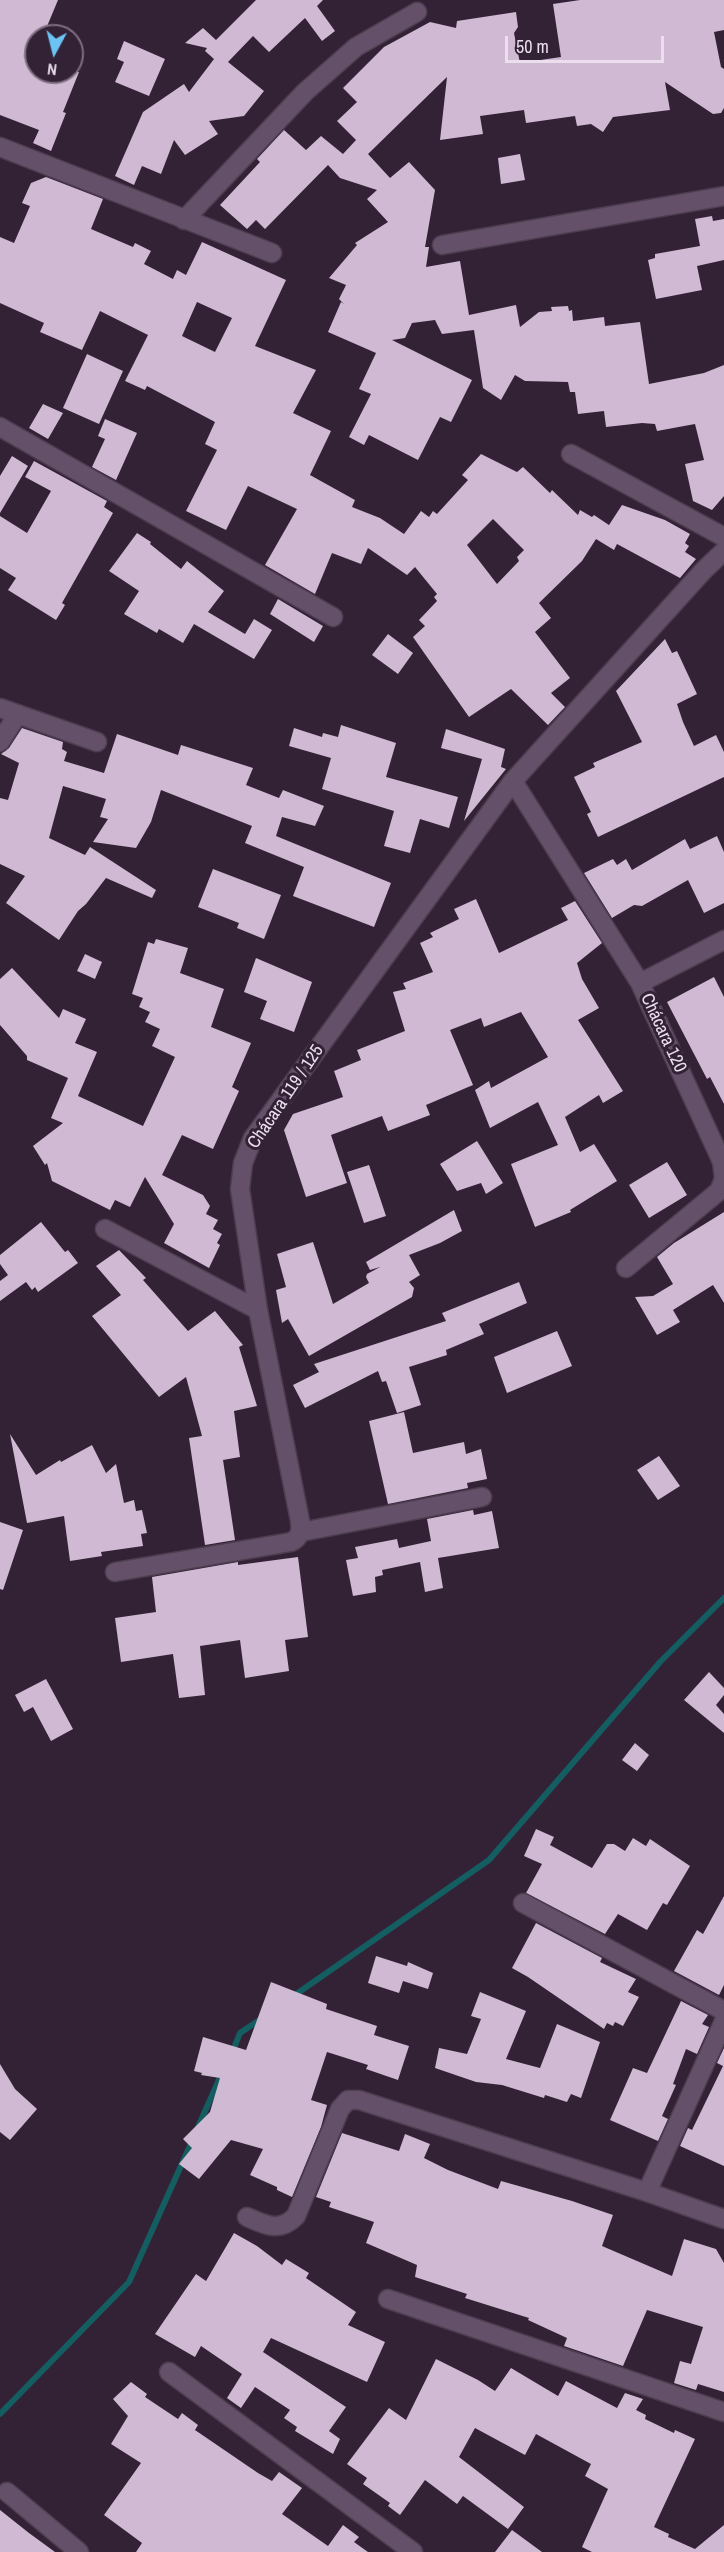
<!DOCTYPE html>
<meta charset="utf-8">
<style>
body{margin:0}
#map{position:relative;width:724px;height:2552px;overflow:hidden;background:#332136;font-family:"Archivo Narrow",sans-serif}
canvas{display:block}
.north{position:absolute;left:24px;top:24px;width:60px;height:60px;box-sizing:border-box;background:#332136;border:2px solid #7d6d7f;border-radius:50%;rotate:187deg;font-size:16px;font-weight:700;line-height:24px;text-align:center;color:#ebdfed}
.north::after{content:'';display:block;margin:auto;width:21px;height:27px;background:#6ac3f1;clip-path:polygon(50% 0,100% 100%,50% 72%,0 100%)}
.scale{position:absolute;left:505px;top:36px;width:159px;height:27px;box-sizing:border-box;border:3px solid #ebdfed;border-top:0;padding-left:8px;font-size:18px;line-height:21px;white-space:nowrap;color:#ebdfed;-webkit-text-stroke:4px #332136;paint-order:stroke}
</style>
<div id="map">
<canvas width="724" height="2552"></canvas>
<div class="north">N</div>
<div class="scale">50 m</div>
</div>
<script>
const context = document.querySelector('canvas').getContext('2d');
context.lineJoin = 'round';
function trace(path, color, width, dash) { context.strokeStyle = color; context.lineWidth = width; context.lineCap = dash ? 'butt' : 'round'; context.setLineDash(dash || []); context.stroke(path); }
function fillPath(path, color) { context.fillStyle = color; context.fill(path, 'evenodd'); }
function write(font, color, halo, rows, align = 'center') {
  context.font = font + ' "Archivo Narrow",sans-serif'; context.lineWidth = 6; context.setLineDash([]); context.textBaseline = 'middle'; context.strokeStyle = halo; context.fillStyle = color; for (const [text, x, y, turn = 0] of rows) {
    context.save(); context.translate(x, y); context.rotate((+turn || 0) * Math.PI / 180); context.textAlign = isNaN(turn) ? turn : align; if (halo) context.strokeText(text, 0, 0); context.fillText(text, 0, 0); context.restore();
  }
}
trace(new Path2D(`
 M292,1997l197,-137 172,-199 63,-63
 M232,2053l8,-20 21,-14
 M198,2127l24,-54
 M0,2414l129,-132 64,-143`), '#145d60', 6);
fillPath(new Path2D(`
 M0,0h58l-15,36h-7v36h43l-16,40 3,1 -15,38 -18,-8 6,-13 -39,-15z
 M256,0h67l-6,6 18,25 -13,10 -17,-23 -36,34 -16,-16 -25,26 36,29 -20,25 -35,5 9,13 -33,21 -11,-15 -13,34 -19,-8 -8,19 -19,-9 28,-64 41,-28 5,8 25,-33 -9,-8 2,-3 -22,-5 18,-15 13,12z
 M580,0h144v30l-10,2 7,35 3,2v39l-3,5 -8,1 -48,-32 5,28 -57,7 -10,15 -12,-8 -14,2 -2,-10 -49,7 -2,-13 -44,6 3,18 -43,6 7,-63 -79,77 22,24 19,-16 26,28 -10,57h4l-3,20 34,-6 9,54 47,-10 4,22 19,-15 13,-1 -1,-4 17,-1 1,5 3,-1 1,11 31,-4 1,9 35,-4 9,62 55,-11 20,-8v131l-12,14 -19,-9 -8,-37 19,-4 -9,-36 -38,7 -2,-7 -13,-1 -36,4 -2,-16 -26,3 -3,-22h-5l-2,-10 -43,-1 -10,-6 -14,25 -18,-12 -9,-58 -32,4 -7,-14 -23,3 -7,15 -13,2 80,40 -21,42 -11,-5 -22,43 -49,-25 -5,10 -15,-8 22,-43 -12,-5 17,-36 -48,-21 13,-30 3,2 -5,-5 7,-14 -17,-7 28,-33 -2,-2 33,-21 -21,-23 10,-9 -37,-12 -12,-13 -63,64 -9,-9 -9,9 -27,-24 40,-43 -3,-3 27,-29 22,20 15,-14 22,18 13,-14 -19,-19 20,-19 -14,-14 41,-41 46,-25 26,6 1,-7 59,-9 2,15 -4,6 6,30 41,-6 -8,-53z
 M124,41l41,18 -16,37 -34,-14 9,-20 -7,-3z
 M520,154l5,26 -24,4 -3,-26z
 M46,177l57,22 -12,30 42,18 2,-4 16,8 -7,13 29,15 4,-9 9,5 16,-33 84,38 -31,66 61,24 -23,43 38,18 -21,44 45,25 -3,7 28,11 24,16 17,-23 8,6 4,-6 4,3 31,-34 -6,-5 19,-21 36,18 6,-5 27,26 2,-3 26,25 2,-5 12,7 2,-2 15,10 13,-20 43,15 25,14 -5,9 4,3 -4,6 11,7 -16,19 -63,-34 -3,6 -18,-11 -14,22 -43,42 12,15 -16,14 35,46 -19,15 14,14 -17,18 -37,-36 -42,28 -56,-80 12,-11 -6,-6 18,-19 -3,-4 3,-3 -22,-27 -8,8 -39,-27 -7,16 -29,-11 -17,41 -50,-29 32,-56 -49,-23 -22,44 -40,-19 31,-61 -12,-6 10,-22 -68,-36 -2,4 -20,-9 23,-46 -48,-24 -18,39 -42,-18 4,-9 -44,-20v-66l14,6 16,-37 -8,-3 9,-20zM197,302l35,16 -17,34 -33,-16zM493,519l31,31 -7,7 2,4 -22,23 -30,-39z
 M712,216l1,5 11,-2v41l-27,6 5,24 -46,9 -8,-39 7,-2v-4l45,-8 -5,-27z
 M87,354l36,17 -24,53 -36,-16z
 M43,404l20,9 -15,26 -19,-11z
 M105,419l32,14 -21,47 -24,-13 13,-28 -7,-3z
 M12,456l16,10 -28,47v-37z
 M34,461l73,40 -3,6 9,6 -51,90 3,2 -9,15 -48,-30 8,-12 -16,-10v-52l27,17 24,-42 -26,-14z
 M137,533l14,9 -1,2 31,25 6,-8 37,30 -16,21 37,22 9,-15 18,11 -18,29 -60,-35 -11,19 -24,-14 -2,4 -33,-19 15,-23 -30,-20z
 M278,599l45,27 -9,16 -44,-28z
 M388,634l25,19 -15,21 -26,-19z
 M665,639l7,14 5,-2 20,43 -20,10 6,18 11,24 22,-11 8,17v25l-126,60 -11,-23 4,-2 -17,-35 21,-10 -2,-4 49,-21 -26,-51z
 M341,725l55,18 -10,34 72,20 -9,31 -29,-9 -10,34 -26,-7 10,-35 -72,-22 9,-31 -42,-12 5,-18 28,9 1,-4 15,4z
 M22,728l41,14 -1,7 5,3 -3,9 40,12 13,-39 61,21 3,-10 72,23 -7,17 33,13 4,-8 41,16 -9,20 -33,-9 -6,19 115,47 -17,44 -81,-31 11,-29 -59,-24 7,-17 -91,-36 -10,32 -15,26 -43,-6 15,-23 -8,-2 6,-18 -43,-13 -14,52 36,17 5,-8 66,43 -4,8 -46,-20 -20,26 -8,7 -19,29 -53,-37 19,-27 -25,-12v-66l8,2 11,-37 -18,-9 8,-6z
 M446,729l59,20 -4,18 5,2 -42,52 18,-62 -41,-11z
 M717,836l7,16v51l-20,10 -16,-33 -46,26 -8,-1 -22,13 -28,-45 29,-14 4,6 9,-6 6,11 53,-31 5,10z
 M213,869l68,26 -17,44 -27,-11 2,-5 -41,-16z
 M476,899l23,54 69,-33 -7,-12 14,-7 27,42 -25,20 5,16 17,29 -21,12 45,71 -20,12 -4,-8 -34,22 15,35 14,-8 23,37 -47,29 1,2 -36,15 -24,-63 47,-19 -20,-43 -48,26 -15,-38 14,-9 2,7 57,-31 -27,-45 -37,15 -3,-9 -31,12 23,55 -47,20 4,10 -42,16 -6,-15 -51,19 16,48 -41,14 -22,-67 9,-16 50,-17 -9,-26 27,-11 -4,-10 48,-19 -12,-39 13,-3 -3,-6 30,-11 -13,-29 13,-6 -3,-4 29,-14 -5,-10z
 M156,939l32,9 -8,25 44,16 -13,38 40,16 -19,44 7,4 -26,58 -31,-14 -20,40 41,20 7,11 -4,8 12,6 -5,9 9,5 -5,9 3,2 -11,23 -45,-25 10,-19 -29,-47 -15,30 -15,-7 -5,10 -58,-29 -5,-18 -2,2 -12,-19 30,-23 -12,-5 17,-40 -41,-18v-4l-27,-31v-46l12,-11 47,50 4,-9 23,10 -11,24 22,9 -19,44 65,30 32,-69 -23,-11 8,-17 -15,-7 5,-10 -11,-5 4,-9 -11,-4 16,-52 6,2z
 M85,954l17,8 -7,17 -18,-8z
 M256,958l56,24 -18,50 -34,-13 7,-18 -23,-9z
 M714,977l10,20v107l-14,-27 -3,2 -40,-77z
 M477,1141l26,42 -17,11 -5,-11 -24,8 -17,-27z
 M667,1162l20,33 -38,23 -20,-33z
 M369,1165l17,51 -22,7 -17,-51z
 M454,1210l8,21 -22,12 -31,12 11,20 -11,7 5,6 -2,9 -103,59 -21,-37 -6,4 -6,-33 10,-3 -9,-33 36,-12 20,62 36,-21 -3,-6 1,-3 13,-7 -10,3 -4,-8z
 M724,1212v91l-11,-18 -40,25 7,12 -23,13 -22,-38 18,-1 20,-12 -16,-27 17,-14z
 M41,1222l24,30 3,-2 10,13 -40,29 -3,-5 -3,3 -6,-8 -26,19v-20l8,-6 -8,-11v-9z
 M119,1250l27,28 -3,2 45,51 27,-20 28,34 -4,2 18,59 -23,5 6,46 -17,3 12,80 -30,5 -16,-107 13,-2 -16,-59 -27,20 -67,-81 29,-21 -25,-29z
 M519,1282l8,21 -48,21 5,10 -38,16 1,5 -38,12 12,38 -24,8 -11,-32 -4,1 -4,-11 -73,37 -12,-23 26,-13 -5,-8 132,-43 -4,-8z
 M557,1331l15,35 -65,27 -13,-36z
 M404,1412l9,41 51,-11 2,12 15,-5 6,30 -20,4 1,5 -80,16 -19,-83z
 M10,1434l26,41 24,-15 1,2 31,-17 14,28 10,-9 8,39 10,-3 2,11 6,-1 5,23 -6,1 2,12 -42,6 1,4 -32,5 -6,-45 -37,7z
 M659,1456l21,30 -22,14 -21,-30z
 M473,1510l1,5 18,-4 7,37 -61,10 5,30 -18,4 -5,-30 -38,8 1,5 -8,2 1,15 -23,4 -7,-36 12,-2 -3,-11 42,-8 2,9 32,-7 -4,-22z
 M0,1522l23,8 -20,60 -3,-1z
 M298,1557l10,80 -23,3 4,31 -44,7 -5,-38 -40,6 5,49 -26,3 -6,-44 -52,8 -6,-44 41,-6 -4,-35 86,-15v3z
 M709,1672l15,16v7l-8,10 8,9v19l-40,-33z
 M46,1679l27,50 -22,12 -18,-34 -9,5 -9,-17z
 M635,1743l14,12 -12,16 -15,-11z
 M536,1829l18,8 -4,8 42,23 15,-24h7l11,7 8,-13 13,8 4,-7 40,27 -23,39 -4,-2 -16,27 -29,-16 -13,20 -79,-41 16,-29 -18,-8z
 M724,1896v89l-5,10 -45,-24 23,-41 6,4z
 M536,1923l66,35 -2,4 36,17 -8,13 11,5 -16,29 -8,-4 -2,4 -6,-3 -3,6 -76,-52 -16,-9z
 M376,1956l31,10 1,-4 25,11 -5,16 -25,-8 -4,12 -31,-10z
 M271,1982l56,22 -1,5 51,17 -3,9 35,11 -11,34 -32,-11 2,-4 -41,-13 -16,48 16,5 -6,22 -29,70 -15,-7v-3l-27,-12 13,-26 -32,-9 -32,39 -20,-15 13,-16 -9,-9 27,-27 10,-34 -19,-3 1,-2 -8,-2 9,-34 43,13z
 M480,1992l46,19 -20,48 34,9 17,-44 43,18 -19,56 -10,-4 -4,8 -22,-7 -1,3 -42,-13 -26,-3 -41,-14 4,-20 28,6 14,-35 -10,-3z
 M681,2001l27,14 -6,9 7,3 -12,27 -11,-5 -13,35 3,1 -14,31 6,3 -10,22 -48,-21 23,-52 14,5z
 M724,2048v118l-44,-20 8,-18 4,2 31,-64 -6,-3z
 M0,2064l15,25 22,20 -27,31 -10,-8z
 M342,2133l57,18 6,-17 25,10 -6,14 24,12 50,19 3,-8 71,20 41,14 -11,31 70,30 12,-37 32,10 8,14v129l-26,-8 -2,6 -22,-7 6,-22 11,3 12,-37 -56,-17 -24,56 -59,-20 3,-8 -39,-18 1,-2 -64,-20 2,-4 -52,-17 2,-12 -51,-22 8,-21 -45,-15 2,-5 -15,-5z
 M234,2233l23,13 25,19 4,-6 23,14 -3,5 50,34 -8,13 37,17 -18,40 -96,-44 -8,14 83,55 -17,24 11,8 -7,15 -38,-23 2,-4 -13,-9 6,-8 -35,-23 -14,21 -14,-10 15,-24 -41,-28 -6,11 -40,-23 41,-60 10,7z
 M436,2359l42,21 17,11 16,-23 47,28 8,-15 51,27 8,-15 18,6 -7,11 10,5 -1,4 29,14 1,-3 20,9 -41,88 15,7 -1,3 27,12 29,-24v27h-132l-10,-5 26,-58 -23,-13 6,-12 -55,-30 -11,21 -50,-27 -16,29 65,50 -16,22 -45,-33 -6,8 -32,-24 -25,35 -12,-9 2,-3 -27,-19 4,-6 -20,-14 42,-56 17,12z
 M131,2382l16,12 -2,3 33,22 4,-6 16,12 -3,5 63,43 14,8 7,-9 23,16 -20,26 46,32 15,-21 16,12 -5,5 14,10h-232l6,-9 -38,-28 37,-52 -30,-19 17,-28 -15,-17z
 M0,2510l29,23 26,19h-55z
 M512,2530l30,22h-47z`), '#cfb9d3');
const minor = new Path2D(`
 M0,147l272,106
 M184,220l121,-128 51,-45 61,-35
 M442,245l282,-49
 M0,427l333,190
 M571,454l153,83
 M0,708l97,34
 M0,742l18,-28
 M513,781l127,202 82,179 2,17 -5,12 -93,77
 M640,983l84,-43
 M105,1229l153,81
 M301,1532l181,-35
 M115,1572l176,-30c10,-5 10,-11 9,-21l-42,-211 -18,-121 3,-26 10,-25 260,-357 191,-211 20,-19
 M523,1903l201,108
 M647,2192l77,-171
 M247,2217c18,8 33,16 49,-1l44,-107 8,-9h11l288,92 77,27
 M388,2299l336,113
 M169,2372l244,180
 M7,2492l72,60`);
trace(minor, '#4c3d4f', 21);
trace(minor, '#645068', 18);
write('18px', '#ebdfed', '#332136', [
 ["Chácara 120",663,1033,65],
 ["Chácara 119 / 125",286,1097,-56]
]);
</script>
